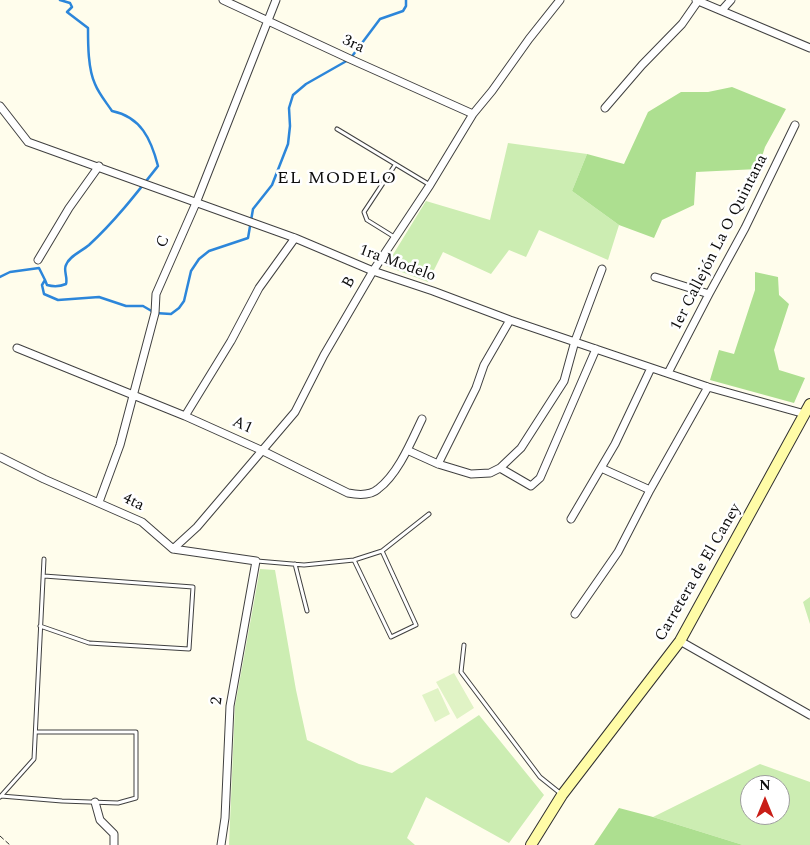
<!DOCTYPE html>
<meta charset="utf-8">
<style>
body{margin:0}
#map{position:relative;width:810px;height:845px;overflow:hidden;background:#fffdec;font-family:Spectral,serif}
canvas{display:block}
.north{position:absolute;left:740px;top:775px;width:50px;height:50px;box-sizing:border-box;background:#fff;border:1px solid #9e9e9e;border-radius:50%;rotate:0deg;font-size:14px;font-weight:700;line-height:20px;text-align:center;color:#0d0d0d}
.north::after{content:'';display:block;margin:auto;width:18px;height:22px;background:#c91e18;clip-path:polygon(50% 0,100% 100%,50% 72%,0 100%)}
</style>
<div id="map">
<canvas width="810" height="845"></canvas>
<div class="north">N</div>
</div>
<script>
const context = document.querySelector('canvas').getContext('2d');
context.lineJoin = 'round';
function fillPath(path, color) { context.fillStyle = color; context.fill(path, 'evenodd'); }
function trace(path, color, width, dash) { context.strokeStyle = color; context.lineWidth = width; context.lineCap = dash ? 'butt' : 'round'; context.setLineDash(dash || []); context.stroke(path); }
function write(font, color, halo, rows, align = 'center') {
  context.font = font + ' Spectral,serif'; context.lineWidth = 5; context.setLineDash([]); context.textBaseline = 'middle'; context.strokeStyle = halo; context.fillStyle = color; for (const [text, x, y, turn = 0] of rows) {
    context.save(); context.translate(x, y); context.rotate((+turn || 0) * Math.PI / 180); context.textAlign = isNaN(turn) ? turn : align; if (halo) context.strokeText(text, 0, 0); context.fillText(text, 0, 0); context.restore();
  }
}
fillPath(new Path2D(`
 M508,143l79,11 -15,37 47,34 -11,35 -69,-30 -13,27 -17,-7 -18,24 -48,-22 -15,30 -42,-16 40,-65 64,19z
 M260,569l15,1 21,120 11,50 52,24 33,9 87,-58 65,80 -35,48 -83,-46 -19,41 8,7h-186l6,-139z
 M810,597v27l-7,-22z
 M760,764l50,18v63h-67l-90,-28zM750,785h30v30h-30z`), '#ccedb2');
fillPath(new Path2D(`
 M732,87l54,22 -21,38 -7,22 -62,3 -2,33 -32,15 -8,18 -35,-13 -47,-34 15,-37 37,10 24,-52 33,-20h27z
 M755,272l23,5 1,18 10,9 -15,46 5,20 26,8 -11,25 -84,-23 9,-30 15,4 21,-64z
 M619,808l34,9 90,28h-149z`), '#addf90');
fillPath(new Path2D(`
 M454,673l20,35 -17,11 -21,-37z
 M438,688l12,26 -15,8 -13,-27z`), '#e0f3c5');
trace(new Path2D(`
 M0,277l10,-5 29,-4 6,12 -3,5 2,9 14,6 41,-3 27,9h17l12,7 16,1 8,-6 5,-7 7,-30 8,-12 10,-8 39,-13 5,-29 19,-24 16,-41 2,-18 -1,-18 4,-13 13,-11 44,-25 30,-40 23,-8 3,-5v-6
 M45,280l2,5c7,2 12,2 19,-1 2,-7 -3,-14 0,-19 3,-9 16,-14 23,-20 26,-24 47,-51 69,-79 -7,-27 -17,-49 -46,-55 -6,-9 -13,-17 -17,-27 -7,-15 -7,-40 -7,-56l-21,-16 5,-5 -2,-4 -10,-3`), '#2c86da', 2.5);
const service = new Path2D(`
 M337,129l93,56
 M395,165l-31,47 3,8 29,18
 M354,560l37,77 25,-12 -34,-74
 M257,561l47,4 50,-5 28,-9 47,-37
 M295,564l12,47
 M40,626l49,17 100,6 4,-62 -149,-11
 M464,645l-3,27 79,105 20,16
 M1,796l61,5 56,2 18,-5v-66h-100
 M0,797l34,-38 10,-200`);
const minor = new Path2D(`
 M223,0l127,59 123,55
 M696,0l114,48
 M722,10l9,-10
 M0,106l28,36 267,96 78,33 60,20 77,29 198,67 97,27
 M605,108l37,-43 40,-41 16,-23
 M38,260l31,-52 30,-42
 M655,277l54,17
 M17,348l168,68 78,35 85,42c10,2 22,3 30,-4 20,-15 33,-47 44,-70
 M668,373l41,-79 36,-66 50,-103
 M185,416l46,-75 28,-53 36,-50
 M407,450l31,14 33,10 19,-1 10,-5 21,-20 43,-67 11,-40 27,-72
 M0,457l44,22 98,43 31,27 83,12 -26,145 -5,112 -4,27
 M438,464l38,-76 8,-23 26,-45
 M500,468l31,18 9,-8 56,-129
 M601,468l49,22
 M99,502l21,-57 35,-132 1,-19 40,-91 80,-203
 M571,519l44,-75 36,-76
 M173,549l24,-22 98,-115 29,-57 49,-84 57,-86 43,-71 19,-23 37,-52 31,-39
 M575,614l43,-62 32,-62 58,-103
 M680,641l130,74
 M95,802l5,18 14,14v11`);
const secondary = new Path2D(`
 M531,845l31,-50 118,-154 130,-237`);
trace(service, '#404040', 5);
trace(minor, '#404040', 9);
trace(secondary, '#2f2f2f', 12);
trace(new Path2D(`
 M0,836l10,9`), '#2f2f2f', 1, [5, 2.5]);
trace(service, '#fff', 3);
trace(minor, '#fff', 7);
trace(secondary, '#fffca7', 10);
write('16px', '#0d0d0d', '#fff', [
 ["3ra",353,45,25],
 ["C",164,242,-66],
 ["1er Callejón La O Quintana",720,243,-63],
 ["1ra Modelo",397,264,20],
 ["B",350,283,-60],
 ["A1",242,426,24],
 ["4ta",133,503,26],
 ["Carretera de El Caney",699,573,-60],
 ["2",218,701,-82]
]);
context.letterSpacing = '1px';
write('18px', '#0d0d0d', '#fff', [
 ["EL MODELO",337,179]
]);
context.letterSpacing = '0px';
</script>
